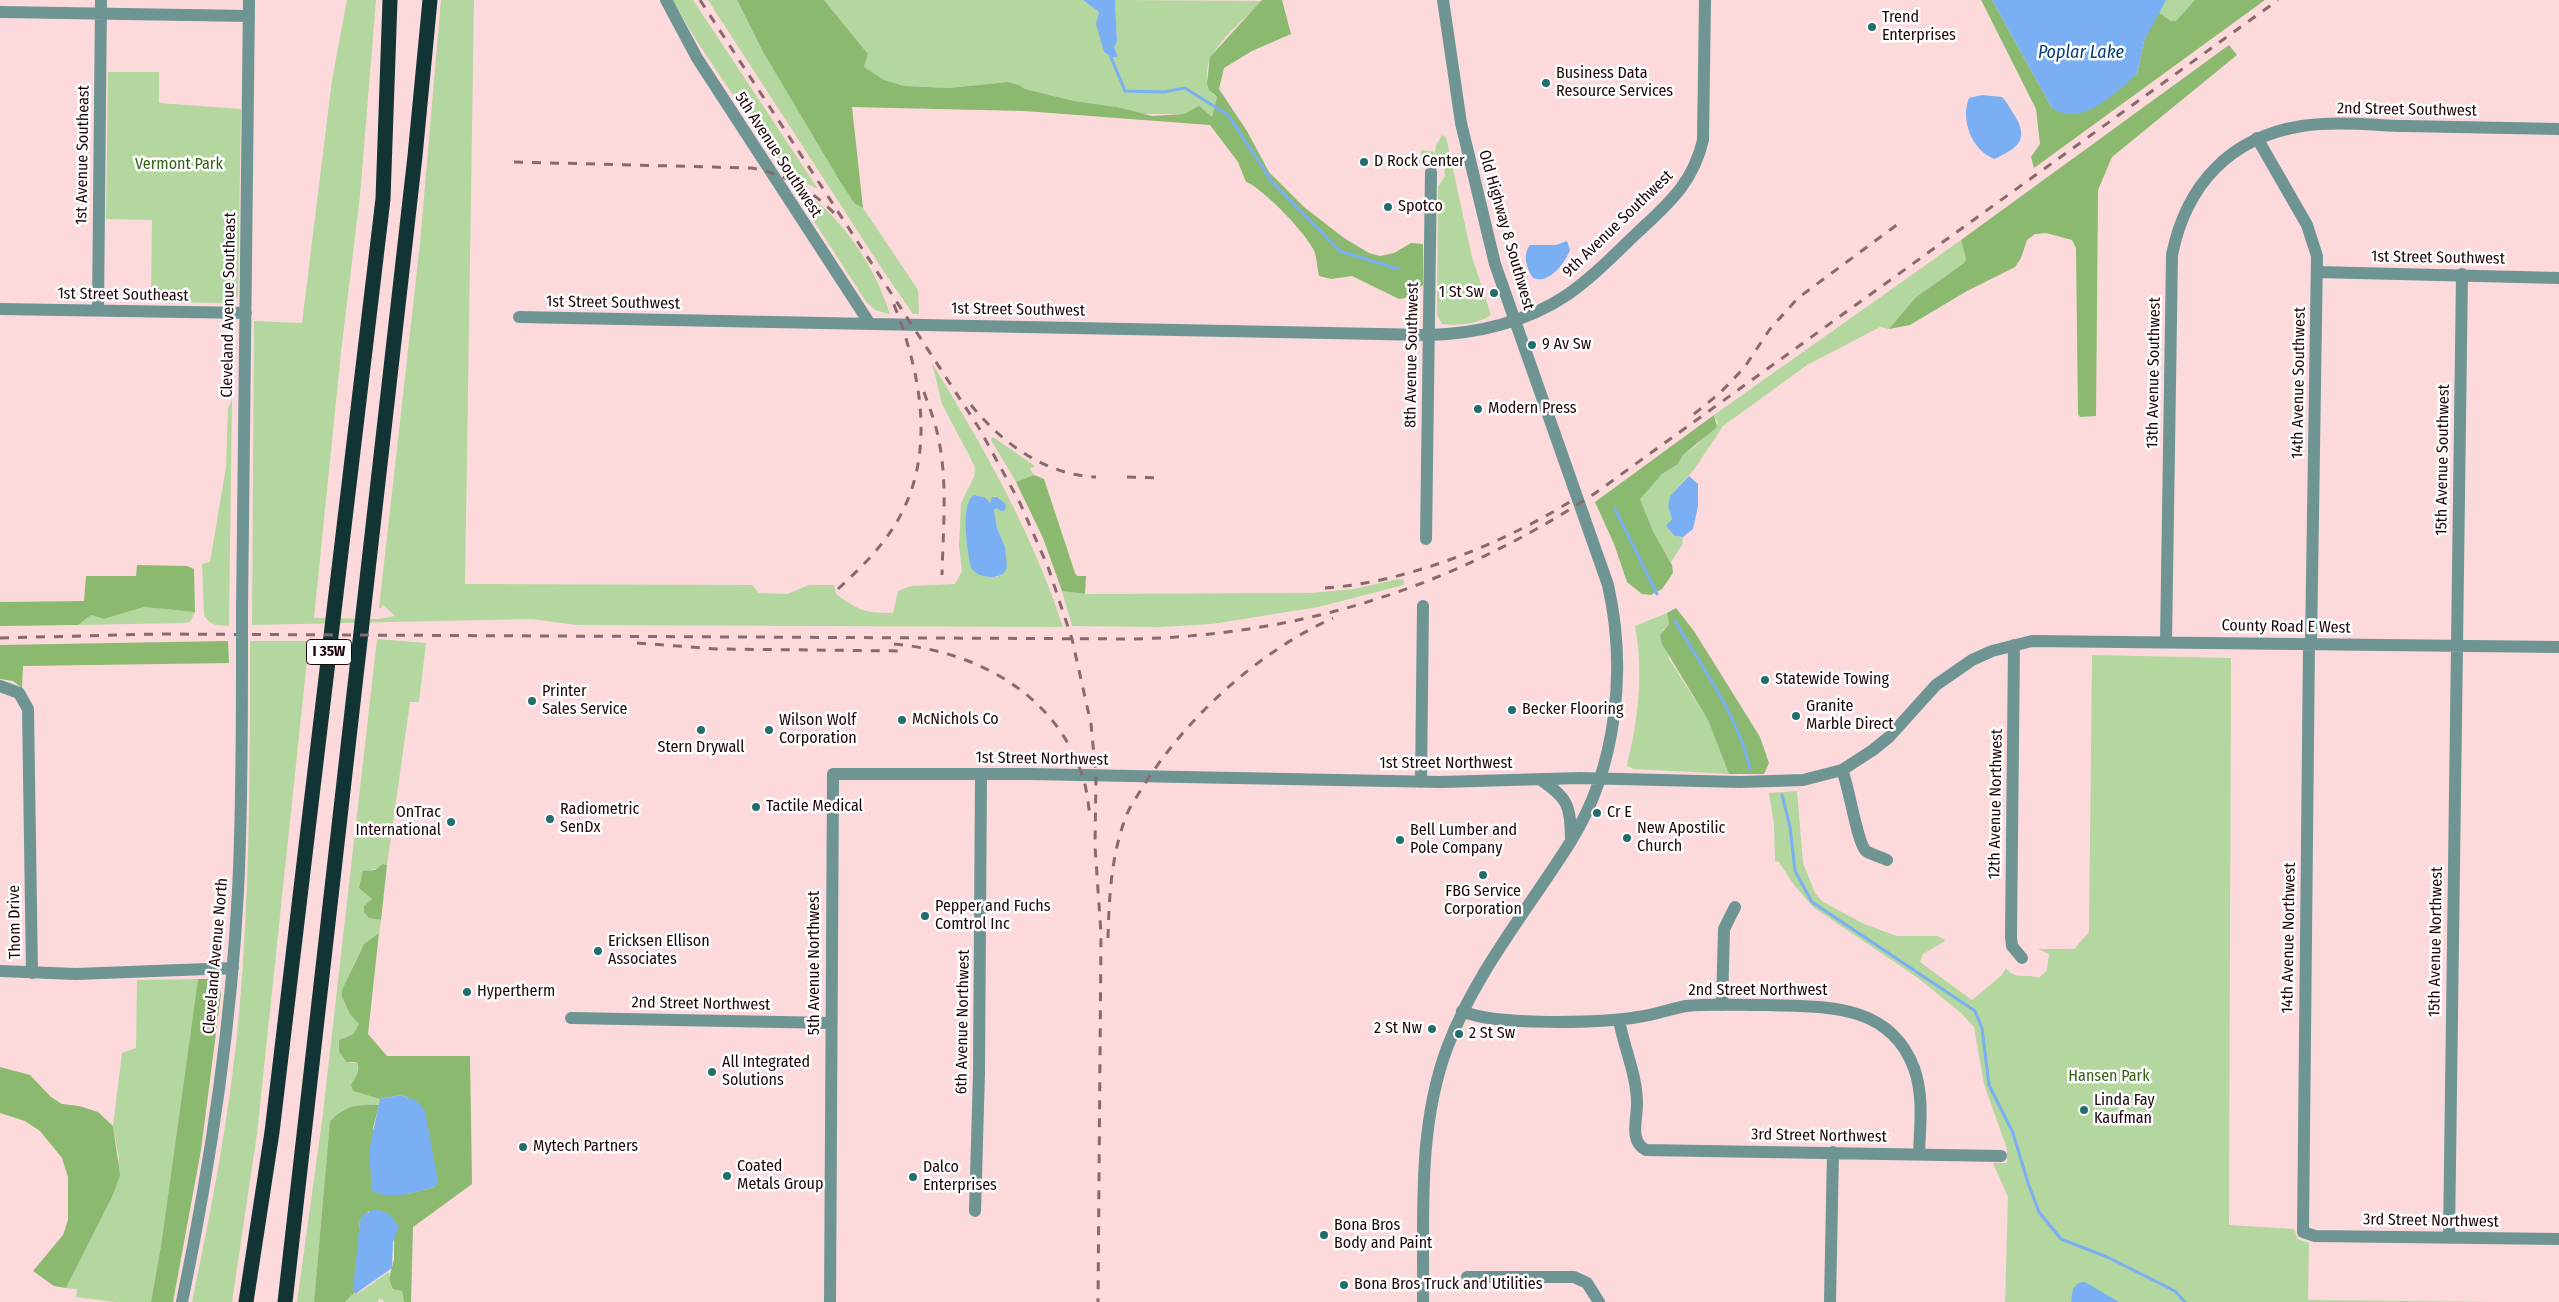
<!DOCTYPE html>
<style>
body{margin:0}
canvas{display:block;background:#fcdadc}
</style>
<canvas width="2559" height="1302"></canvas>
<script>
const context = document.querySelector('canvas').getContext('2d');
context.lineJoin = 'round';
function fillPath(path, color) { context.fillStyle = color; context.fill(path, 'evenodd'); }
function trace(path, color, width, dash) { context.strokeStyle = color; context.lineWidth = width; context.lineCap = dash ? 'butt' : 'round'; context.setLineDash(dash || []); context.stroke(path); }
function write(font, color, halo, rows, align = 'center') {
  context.font = font + ' "Fira Sans Condensed",sans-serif'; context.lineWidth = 5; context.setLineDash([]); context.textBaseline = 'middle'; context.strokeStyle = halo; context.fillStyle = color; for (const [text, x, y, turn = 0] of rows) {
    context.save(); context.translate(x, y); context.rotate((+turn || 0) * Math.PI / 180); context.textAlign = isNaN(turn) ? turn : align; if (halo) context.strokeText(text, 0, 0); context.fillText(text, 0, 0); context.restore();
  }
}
fillPath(new Path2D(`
 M347,0h29l-16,196 -19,156 -27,266 64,1 17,-3 -12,-11 -2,3h-2l41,-365 21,-243h33l-9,584 287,1 7,8 28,1 22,-9h25l2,9c24,17 28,19 57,19l5,-22 13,-5 44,-2 7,-13 -3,-25 2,-43 13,-26 1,-10 -33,-63 -10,-41c52,85 100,169 131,264l-486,-2 -46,-6 -279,6 2,-304 48,2 30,-243zM995,496l11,8 -5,7 -5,-3 -2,2 3,18 8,19 -7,30 -16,-1c-17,-34 -18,-35 -13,-74l17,-4 4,5z
 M672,0h21l125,189 -33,-17 -87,-129z
 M708,0h29l25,50 93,154 8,4 55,82 1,24h-6l-29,-42z
 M824,0h259l16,12 -2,8 7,32 7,5h7l-4,-10 3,-5 -2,-42 147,1c-16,17 -38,34 -50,54 -7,12 -8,36 5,42l-5,20 -15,-9 -13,6h-44l-23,-7 -43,-6 -49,-12 -6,-4 -11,-3 -59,6 -45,-2 -21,-6 -19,-13 4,-13z
 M2166,0h29l-19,21h-5l-13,-9z
 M108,72h51v31l82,6 -3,187 -4,7 -83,-1 1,-82 -46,-1z
 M1442,135l4,2 26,120 19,58c-12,9 -35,11 -49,9l-5,-9 1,-128 7,-11 -1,-10c-7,-10 -18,-10 -26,0l4,-16 13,2 1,-7z
 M788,181c49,28 85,80 102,133l-13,-3 -10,-8z
 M1961,240l5,19 -2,4 -49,35 -26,31 -9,-2 -73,38 -84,61 -30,45 -23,25 -2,10 4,13 -3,3 6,14 8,1 -1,8 -11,17 -18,-31 -13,-32 4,-7 18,-18 16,-10 5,-9 14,-10 21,-22 -4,-8z
 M232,399l-3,227c-12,-1 -19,0 -25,-11l-2,-51 8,-2 16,-95 2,-59z
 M993,437l42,29 -5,3 4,6 -18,7 -25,-42z
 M1398,579l6,1v5l-86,22 -106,17 -53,3 -87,-1 -10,-35 23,3 226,-1 43,-4z
 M144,607l51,5 -5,10 -6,1 -106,2 13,-10 13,4z
 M1667,613l2,11 -7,7 7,28 39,61 21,54 -95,-5 -7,-3c11,-48 17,-91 8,-140z
 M377,639l49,4 -7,59h-9l-23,163 -4,-1 -3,4 -11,2 -7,20 10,9 -8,7 5,12 12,2 -2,13c-6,5 -13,9 -17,15 -5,9 -21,42 -19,50 2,11 14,18 16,26l-6,10 -11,4 8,25 7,-1c3,9 -2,15 -6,23l2,6 27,8 -1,6c-21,-1 -33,0 -49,16l-16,181h-17l25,-181z
 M250,641h59l-52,493 -25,168h-40c20,-95 38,-190 47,-287 11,-124 11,-249 11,-374z
 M2092,655l139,3 -2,567 65,4 4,10 11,4 -1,57 190,2h-493l3,-105 -15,-34h14v-14l-23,-65 -10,-57 -13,-14 -43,-35 -105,-71 -19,-22 -15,-23 -4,-1 -1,-36 -5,-32 28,-2 6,72 12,30 8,9 41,22 33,12h40l7,3 1,2 -22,13 -3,8 52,38 29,-24 5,-8c9,13 21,5 33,10l8,-8 2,-16 -11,-5h36l15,-17z
 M198,979l-37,267 -10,56h-36l-39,-5 1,-8 -11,-1 46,-91 7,-39 -6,-32 9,-73 14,-5 1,-68z
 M389,1272v7l8,11 5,1 2,11h-20l-2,-3h-3l-1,3h-33l9,-9c6,2 27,-17 35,-21z`), '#b3d79f');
fillPath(new Path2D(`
 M737,0h87l44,54 -4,13 20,13 20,6 45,2 59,-6 11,3 6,4 49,12 43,6 35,9 32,-2 15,-8 13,11 5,-20 -8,-7 -2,-7 3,-26 52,-57h20l9,34 -39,17 -28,17 -5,21 28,42 22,41 35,35 40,31 25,15 11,3 14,-3 17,-10 12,1v41l-18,13 -6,1 -47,-23 -21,3 -12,-3c-2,-8 -2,-16 -4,-23 -5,-16 -53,-66 -69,-71l-8,-20 -28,-37 -186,-14 -172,-4 11,101 -8,-4 -14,-21 -79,-133z
 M1981,0h11l60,108 45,-3 40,-31 7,-33 14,-29 13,9h5l19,-21h70l-231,168 -3,-11 9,-13 -4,-35z
 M2229,45l8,10 -125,102 -14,33 -2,226 -16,1 -2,-3 -2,-166 -4,-8 -26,-7 -11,1 -8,6 -6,18 -6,9 -48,24 -57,34 -21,4 26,-31 49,-35 2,-4 -5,-19z
 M1714,415l3,12 -34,28 -5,9 -16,10 -22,25 13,32 19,34 1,8 -11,16 -11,6 -9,-1 -15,-12 -13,-38 -19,-42z
 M1034,475l10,4 31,94 2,3h9l-1,18 -23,-3 -19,-53 -27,-56z
 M137,565l50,1 7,3 1,43 -51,-5 -40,12 -13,-4 -13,10 -78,1v-24l84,-1 2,-25h50z
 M1676,608l18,23 53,85 13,21 9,26 -5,11h-35l-21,-54 -46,-76 -2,-9 9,-11 -2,-11z
 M228,641l1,22 -206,3 -1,22 -9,-7 -13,-2v-34z
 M383,864l4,1 -6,55 -12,-2 -5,-6v-6l8,-7 -13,-11 4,-17 12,-1z
 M379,933l-11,101 19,22h83l2,128 -59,43 -2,75h-7l-2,-11 -9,-2 -4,-10 5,-20v-22l-25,-26 -9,9 -6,73 -9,9h-31l16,-181c16,-16 28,-17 49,-16l-6,23 34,66 28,-7 -26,-89 -9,-3 -20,4 -27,-8 -2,-6c4,-8 10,-14 6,-23h-11l-7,-11v-11l14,-6 6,-10 -9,-10 -8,-17v-7l22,-46z
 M198,979h13l8,9 2,6 -20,156 -28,152h-22l10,-56z
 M0,1067l30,8 21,22 11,7 17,2 19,6 15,14 7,49 -8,22 -46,91 -12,-2 -21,-15 30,-36 5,-15v-43l-6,-19 -22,-27 -15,-10 -25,-8z`), '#8ab96f');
fillPath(new Path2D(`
 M1083,0h32l2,42 -3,5 4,10h-7l-7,-5 -8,-28 3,-12z
 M1992,0h174l-22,41 -7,33c-21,18 -56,55 -85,34z
 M1982,95l20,2c5,5 9,13 13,19 15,25 1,33 -21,43 -22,-9 -34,-39 -25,-61z
 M1567,241l3,9c-5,13 -21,35 -37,28 -6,-9 -11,-23 -3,-33h26z
 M1689,476l9,8v22l-5,23 -10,8 -8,-1 -9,-10 6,-7 -4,-13 2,-10z
 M974,495l12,3 4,5 2,-6h5l9,7 -1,6 -4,1 -5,-3 -2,2 3,18 8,19 2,19 -2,6c-8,8 -27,6 -34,-4 -3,-15 -12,-64 3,-73z
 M400,1095l17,6 8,10 13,70 -3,6c-21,5 -44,14 -63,4l-3,-40 11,-52z
 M377,1209l12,5 10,12 -6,16 -1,26 -37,26 -2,-5 7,-69 4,-6z
 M2085,1282l34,20h-48l2,-13 5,-6z`), '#7aaff3');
trace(new Path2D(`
 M1111,57l14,34 38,1 22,-4 43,27 45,68 67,68 58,18
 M1615,509l42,85
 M1675,621c27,47 63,94 75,148
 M1782,795l8,32 5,44 17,31 163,109 7,17 7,57 24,48 15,50 11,29 22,27 46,18 68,34 10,11`), '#7aaff3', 3);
trace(new Path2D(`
 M666,0l31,58 173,266
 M0,12l249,4
 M2257,138l50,87 10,31 -6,388
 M2317,272l242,6
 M0,309l246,4
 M98,310l3,-310
 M519,317l910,18c47,-1 98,-13 138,-40 26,-18 48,-41 71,-63 31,-29 55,-49 65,-92l2,-140
 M1426,539l5,-367
 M242,610l7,-610
 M2166,642l6,-387c14,-70 58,-118 130,-129 33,-5 69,-1 102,0 52,1 103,2 155,3
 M2309,644l-6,588 12,4 244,3
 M2014,645l-3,292 1,9 10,12
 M0,686l19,7 9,16 4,264
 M1842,770c7,16 15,73 24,81 6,4 15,6 21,9
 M1541,780c28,19 29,26 30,59
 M1421,782l2,-176
 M0,971l76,3 157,-6
 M1722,1005l2,-76 11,-22
 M1462,1011c33,15 138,12 176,6 17,-2 32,-8 48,-11 26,-3 53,-1 80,-1 57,2 123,-3 148,63 10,28 6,58 5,86
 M571,1018l260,5
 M1619,1020c5,28 18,55 18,84 0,16 -8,37 9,46l355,6
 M975,1211l4,-138 2,-299
 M2449,1237l13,-963
 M1467,1277h107l13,6 12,19
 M182,1302c28,-135 49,-273 56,-411 4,-78 4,-156 4,-234
 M830,1302l3,-528h196l412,8 139,-4 160,4 63,-2 39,-10 31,-20 16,-13 47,-52 36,-25 20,-9 40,-10 527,6
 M1423,1302c1,-85 -6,-173 24,-254 29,-77 81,-138 124,-207 46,-74 56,-172 37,-256l-113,-321 -34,-141 -18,-123
 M1830,1302l3,-150`), '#6e9594', 12);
trace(new Path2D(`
 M246,1302l26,-170 111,-933 7,-199
 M285,1302l130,-1146 15,-156`), '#133434', 15);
trace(new Path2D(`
 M700,0l279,428 41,75 28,64 24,72 19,85 5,52 -1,70 6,88 -3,368
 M514,162l238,6c33,6 59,22 82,45
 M924,392c5,15 11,29 14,44 10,45 5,94 4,139
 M971,405c31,38 74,70 125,72
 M1694,414l26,-21 24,-25 26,-39 28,-31 100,-74
 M1127,477l33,1
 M1325,588c82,-5 182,-46 251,-90
 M838,589c16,-15 32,-30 45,-47 57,-72 41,-162 10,-240
 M0,638l158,-4 975,5c170,-4 319,-52 461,-145l684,-494
 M637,643l80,6 187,2
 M894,644c81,7 161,49 188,131 5,13 6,28 8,41
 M1108,938c1,-39 3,-79 16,-116 4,-14 13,-25 20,-37 44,-69 114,-133 189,-167`), '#886a6d', 3, [9, 9]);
trace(new Path2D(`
 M242,657v-47`), '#6e9594', 12);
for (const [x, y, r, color] of [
 [1872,27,5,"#226d6d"],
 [1546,83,5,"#226d6d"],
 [1364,162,5,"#226d6d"],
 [1388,207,5,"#226d6d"],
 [1494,293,5,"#226d6d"],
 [1532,345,5,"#226d6d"],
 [1478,409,5,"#226d6d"],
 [1765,680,5,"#226d6d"],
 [532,701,5,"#226d6d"],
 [1512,710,5,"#226d6d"],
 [1796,716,5,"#226d6d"],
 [902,720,5,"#226d6d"],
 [701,730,5,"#226d6d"],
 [769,730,5,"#226d6d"],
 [756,807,5,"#226d6d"],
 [1597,813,5,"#226d6d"],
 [550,819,5,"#226d6d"],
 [451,822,5,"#226d6d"],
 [1627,838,5,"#226d6d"],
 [1400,840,5,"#226d6d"],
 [1483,875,5,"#226d6d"],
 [925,916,5,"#226d6d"],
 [598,951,5,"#226d6d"],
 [467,992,5,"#226d6d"],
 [1432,1029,5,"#226d6d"],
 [1459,1034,5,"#226d6d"],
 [712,1072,5,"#226d6d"],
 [2084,1110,5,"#226d6d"],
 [523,1147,5,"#226d6d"],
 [727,1176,5,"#226d6d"],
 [913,1177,5,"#226d6d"],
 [1324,1235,5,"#226d6d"],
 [1344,1285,5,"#226d6d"]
]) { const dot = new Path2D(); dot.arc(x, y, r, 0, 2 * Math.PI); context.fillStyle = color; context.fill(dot); trace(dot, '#fff', 2); }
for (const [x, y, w] of [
 [329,652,45]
]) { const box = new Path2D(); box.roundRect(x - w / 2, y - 12.5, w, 25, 4); context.fillStyle = '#fff'; context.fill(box); trace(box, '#200508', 1); }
write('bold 15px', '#200508', null, [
 ["I 35W",329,652]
]);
write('16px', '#200508', '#fff', [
 ["Trend",1882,18],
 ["Enterprises",1882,36],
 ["Business Data",1556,74],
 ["Resource Services",1556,92],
 ["D Rock Center",1374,162],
 ["Spotco",1398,207],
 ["1 St Sw",1484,293,"right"],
 ["9 Av Sw",1542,345],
 ["Modern Press",1488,409],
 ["Statewide Towing",1775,680],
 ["Printer",542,692],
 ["Sales Service",542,710],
 ["Granite",1806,707],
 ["Marble Direct",1806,725],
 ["Becker Flooring",1522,710],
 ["McNichols Co",912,720],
 ["Wilson Wolf",779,721],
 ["Corporation",779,739],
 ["Stern Drywall",701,748,"center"],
 ["Tactile Medical",766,807],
 ["Radiometric",560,810],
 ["SenDx",560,828],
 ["OnTrac",441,813,"right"],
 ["International",441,831,"right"],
 ["Cr E",1607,813],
 ["New Apostilic",1637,829],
 ["Church",1637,847],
 ["Bell Lumber and",1410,831],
 ["Pole Company",1410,849],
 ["FBG Service",1483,892,"center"],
 ["Corporation",1483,910,"center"],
 ["Pepper and Fuchs",935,907],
 ["Comtrol Inc",935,925],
 ["Ericksen Ellison",608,942],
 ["Associates",608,960],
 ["Hypertherm",477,992],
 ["2 St Nw",1422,1029,"right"],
 ["2 St Sw",1469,1034],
 ["All Integrated",722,1063],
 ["Solutions",722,1081],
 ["Linda Fay",2094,1101],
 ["Kaufman",2094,1119],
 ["Mytech Partners",533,1147],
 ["Coated",737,1167],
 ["Metals Group",737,1185],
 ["Dalco",923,1168],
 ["Enterprises",923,1186],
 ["Bona Bros",1334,1226],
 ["Body and Paint",1334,1244],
 ["Bona Bros Truck and Utilities",1354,1285]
], 'left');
write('16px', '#200508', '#fff', [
 ["2nd Street Southwest",2407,110,1],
 ["1st Avenue Southeast",83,155,-89],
 ["5th Avenue Southwest",778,155,57],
 ["9th Avenue Southwest",1618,224,-44],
 ["Old Highway 8 Southwest",1506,230,74],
 ["1st Street Southwest",2438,258,1],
 ["1st Street Southeast",123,295,1],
 ["1st Street Southwest",613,303,1],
 ["Cleveland Avenue Southeast",229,305,-89],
 ["1st Street Southwest",1018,310,1],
 ["8th Avenue Southwest",1412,355,-89],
 ["13th Avenue Southwest",2154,373,-89],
 ["14th Avenue Southwest",2299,383,-89],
 ["15th Avenue Southwest",2443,460,-89],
 ["County Road E West",2286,627,1],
 ["1st Street Northwest",1042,759,1],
 ["1st Street Northwest",1446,764],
 ["12th Avenue Northwest",1996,804,-89],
 ["Thom Drive",15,922,-91],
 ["14th Avenue Northwest",2289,938,-89],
 ["15th Avenue Northwest",2436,942,-89],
 ["Cleveland Avenue North",216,956,-85],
 ["5th Avenue Northwest",815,963,-90],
 ["2nd Street Northwest",1758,991],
 ["2nd Street Northwest",701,1004,1],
 ["6th Avenue Northwest",963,1022,-89],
 ["3rd Street Northwest",1819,1136,1],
 ["3rd Street Northwest",2431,1221,1]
]);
write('16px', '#346014', '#fff', [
 ["Vermont Park",179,165],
 ["Hansen Park",2109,1077]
]);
write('italic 18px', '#033c77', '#fff', [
 ["Poplar Lake",2081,53]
]);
</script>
